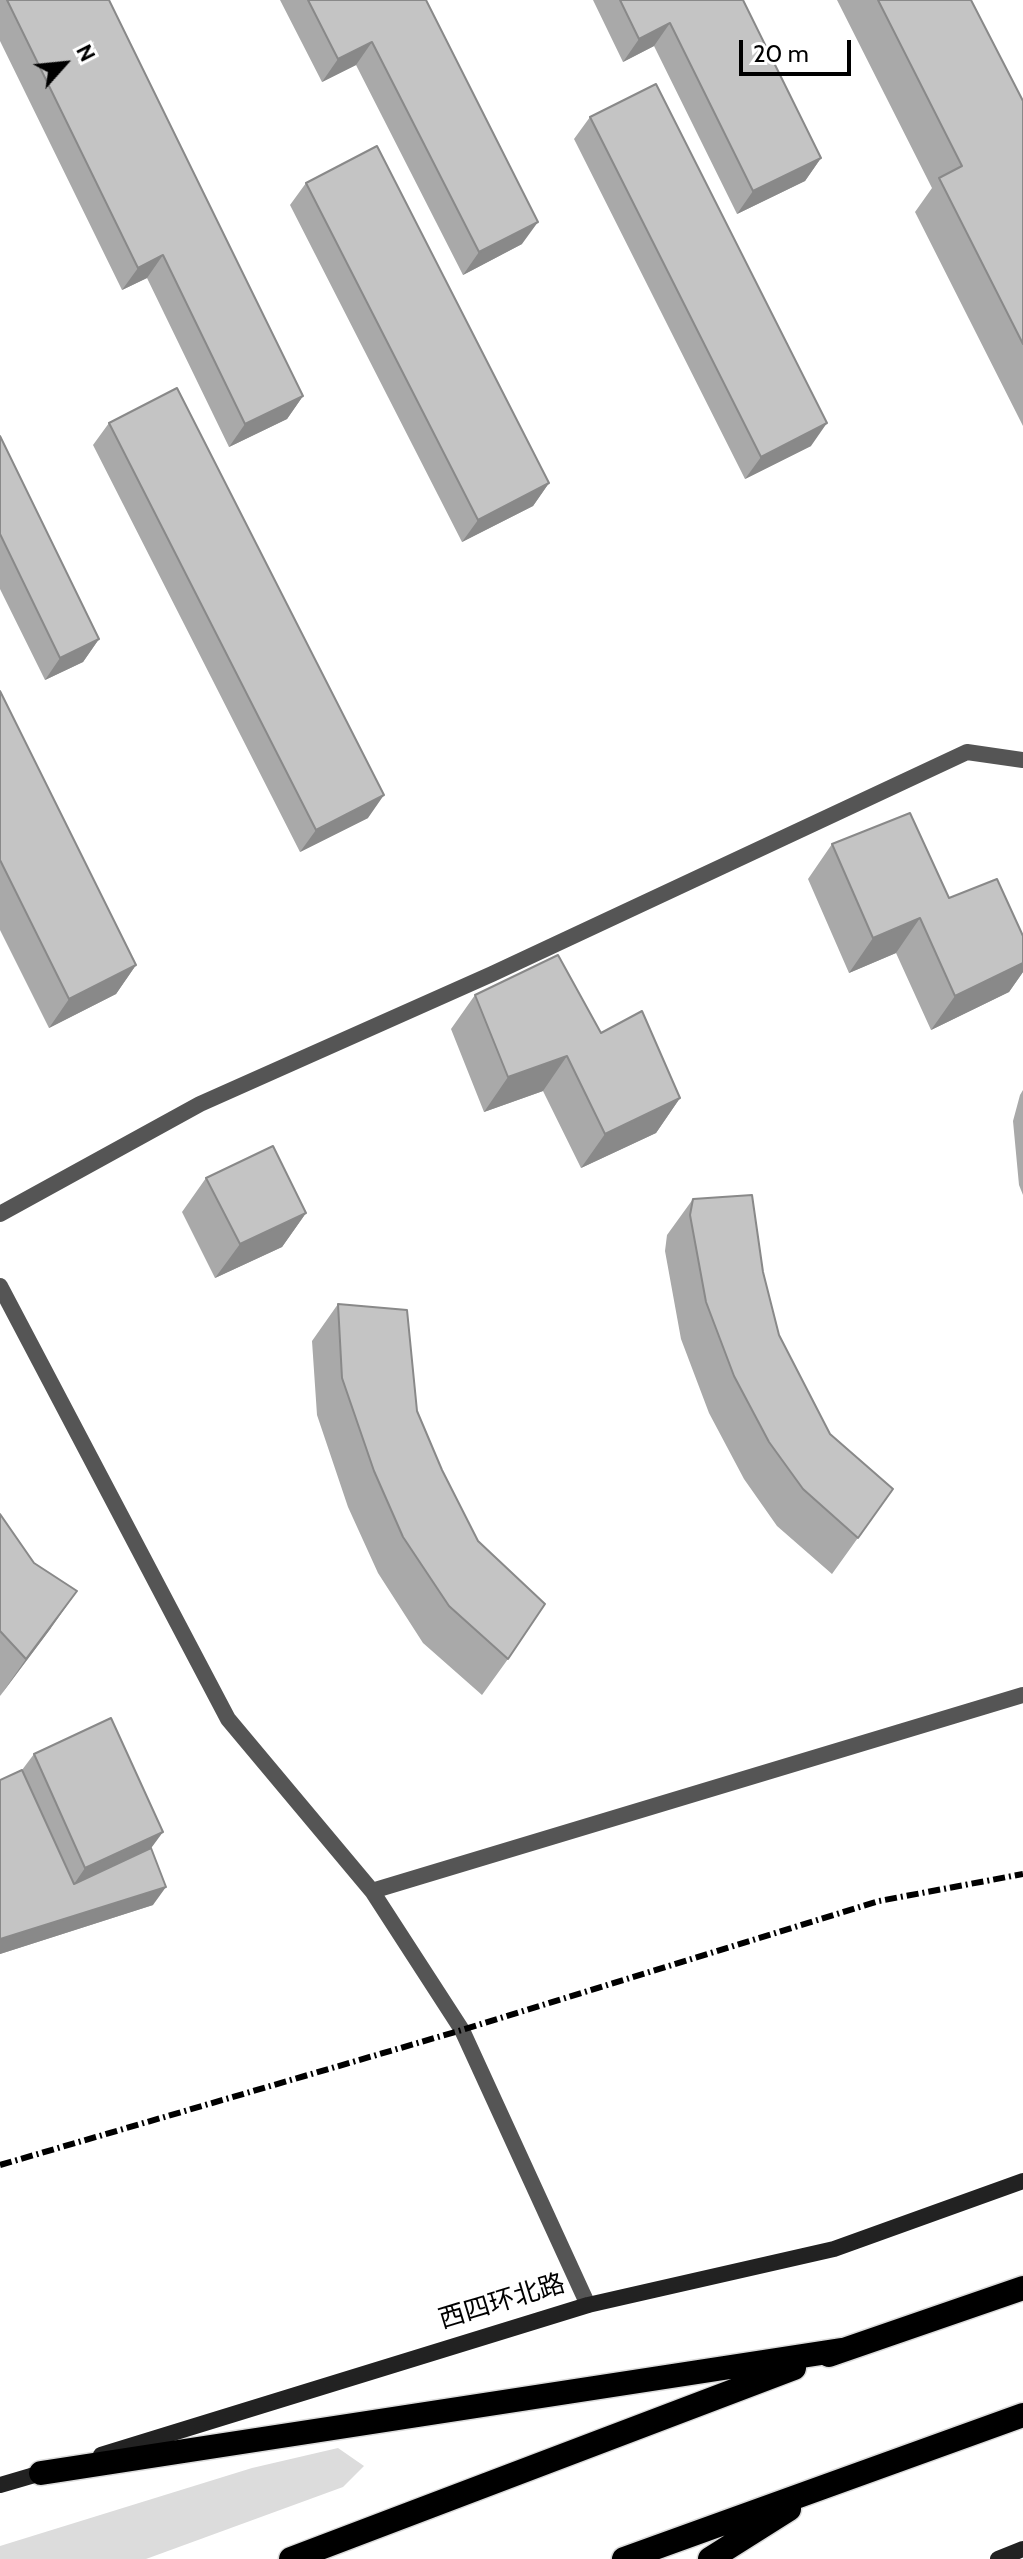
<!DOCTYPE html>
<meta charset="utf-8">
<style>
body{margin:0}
#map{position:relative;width:1023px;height:2559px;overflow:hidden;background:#fff;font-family:Cabin,sans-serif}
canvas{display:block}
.north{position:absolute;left:24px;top:24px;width:80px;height:80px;-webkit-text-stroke:6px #fff;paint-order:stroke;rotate:63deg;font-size:22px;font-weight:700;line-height:32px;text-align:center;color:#000}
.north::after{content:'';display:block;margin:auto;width:28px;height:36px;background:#000;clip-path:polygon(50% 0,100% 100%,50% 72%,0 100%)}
.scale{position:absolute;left:739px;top:40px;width:112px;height:36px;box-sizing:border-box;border:4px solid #000;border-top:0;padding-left:10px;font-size:24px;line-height:28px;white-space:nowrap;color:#000;-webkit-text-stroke:6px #fff;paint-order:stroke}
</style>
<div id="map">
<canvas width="1023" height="2559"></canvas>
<div class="north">N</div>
<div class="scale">20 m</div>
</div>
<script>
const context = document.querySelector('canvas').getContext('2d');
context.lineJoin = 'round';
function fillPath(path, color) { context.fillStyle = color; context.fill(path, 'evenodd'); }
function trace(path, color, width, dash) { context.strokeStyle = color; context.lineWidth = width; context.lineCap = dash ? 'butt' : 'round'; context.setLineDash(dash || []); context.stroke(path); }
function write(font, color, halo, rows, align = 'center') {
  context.font = font + ' Cabin,"Noto Sans SC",sans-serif'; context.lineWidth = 6; context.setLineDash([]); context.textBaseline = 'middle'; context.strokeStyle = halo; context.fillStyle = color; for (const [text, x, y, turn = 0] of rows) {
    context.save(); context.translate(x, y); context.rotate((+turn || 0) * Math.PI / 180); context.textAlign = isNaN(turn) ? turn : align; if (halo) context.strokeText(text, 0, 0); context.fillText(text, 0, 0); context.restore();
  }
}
fillPath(new Path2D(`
 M338,2448l26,18 -21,21 -197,72h-146v-13l252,-78z`), '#dcdcdc');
const highway = new Path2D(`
 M829,2355l194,-67
 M41,2473l800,-123
 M291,2559l503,-191
 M624,2559l399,-144
 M710,2559l79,-50`);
trace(highway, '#dbdbdb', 27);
trace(new Path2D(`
 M0,1214l200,-110 292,-130 475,-222 56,8
 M0,1286l228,433 144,172 90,139 126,275
 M372,1891l651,-196`), '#555', 16);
trace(new Path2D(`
 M101,2455l487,-150 246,-56 189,-68
 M0,2485l48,-14
 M998,2559l25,-10`), '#222', 16);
trace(highway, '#000', 24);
trace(new Path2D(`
 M0,2165l462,-135 417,-129 144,-27`), '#000', 6, [12, 4, 2, 4]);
fillPath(new Path2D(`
 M0,0h109l194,396 -16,23 -58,28 -82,-169 -25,12 -122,-249z
 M280,0h146l96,244 -59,31 -107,-210 -34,17z
 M593,0h150l78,158 -16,23 -68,33 -83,-168 -31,16z
 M837,0h134l52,101v325l-108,-214 17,-24z
 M590,117l221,329 -66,33 -171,-340z
 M306,183l243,300 -16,23 -71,36 -172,-337z
 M109,423l259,395 -68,34 -207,-407z
 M0,436l99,203 -16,23 -38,18 -45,-91z
 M0,691l136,274 -20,29 -67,34 -49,-98z
 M832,844l117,54 74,38v36l-14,20 -78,38 -35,-77 -47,20 -41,-94z
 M475,995l126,38 79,65 -24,35 -75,35 -38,-77 -59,21 -33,-83z
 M1023,1090v105l-4,-10 -6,-64 7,-26z
 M206,1178l100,35 -24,34 -67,31 -33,-66z
 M693,1199l70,73 16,63 51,99 63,55 -61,85 -55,-48 -33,-47 -35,-66 -28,-74 -16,-88 2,-16z
 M338,1304l79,107 91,248 -26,36 -59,-52 -45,-70 -30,-66 -31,-92 -5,-74z
 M0,1514l51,114 -51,68z
 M34,1754l117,94 2,57 -153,49v-174l22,-10z`), '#a9a9a9');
fillPath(new Path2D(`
 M670,23l-16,23 -31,16 16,-23z
 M372,42l-16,23 -34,17 16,-23z
 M821,158l-16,23 -68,33 16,-23z
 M538,222l-16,22 -59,31 16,-23z
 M163,255l-16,23 -25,12 16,-22z
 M303,396l-16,23 -58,28 16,-23z
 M827,423l-16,23 -66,33 16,-22z
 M549,483l-16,23 -71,36 16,-22z
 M99,639l-16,23 -38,18 15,-22z
 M384,795l-16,23 -68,34 16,-22z
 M920,918l-24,35 -47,20 24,-35z
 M1023,963v9l-14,20 -78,38 24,-34z
 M136,965l-20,29 -67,34 20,-29z
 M567,1056l-24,35 -59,21 24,-35z
 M680,1098l-24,35 -75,35 24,-34z
 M306,1213l-24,34 -67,31 25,-34z
 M77,1591l-26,37 -51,68 26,-37z
 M163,1832l-25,34 -77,37 24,-35z
 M166,1887l-13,18 -153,49v-15z`), '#898989');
const building = new Path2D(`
 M7,0h102l194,396 -58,28 -82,-169 -25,13z
 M308,0h118l112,222 -59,30 -107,-210 -34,17z
 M620,0h123l78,158 -68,33 -83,-168 -31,16z
 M878,0h93l52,101v243l-84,-166 23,-12z
 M656,84l171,339 -66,34 -171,-340z
 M377,146l172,337 -71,37 -172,-337z
 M177,388l207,407 -68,35 -207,-407z
 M0,436l99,203 -39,19 -60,-124z
 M0,691l136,274 -67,34 -69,-139z
 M910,813l39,85 48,-19 26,57v27l-68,33 -35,-78 -47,20 -41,-94z
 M558,955l43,78 41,-22 38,87 -75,36 -38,-78 -59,21 -33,-82z
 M273,1146l33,67 -66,31 -34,-66z
 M752,1195l11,77 16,63 51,99 63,55 -35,49 -55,-49 -34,-47 -35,-66 -28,-74 -16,-87 3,-16z
 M338,1304l69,6 10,101 25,59 36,71 67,63 -37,55 -59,-53 -46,-69 -29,-66 -32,-93z
 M0,1514l34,49 43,28 -51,68 -26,-28z
 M111,1718l52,114 -78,36 -51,-114z
 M22,1770l52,114 77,-36 15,39 -166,52v-159z`);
fillPath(building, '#c4c4c4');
trace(building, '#898989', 2);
write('26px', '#000', '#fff', [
 ["西四环北路",502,2302,-17]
]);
</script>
